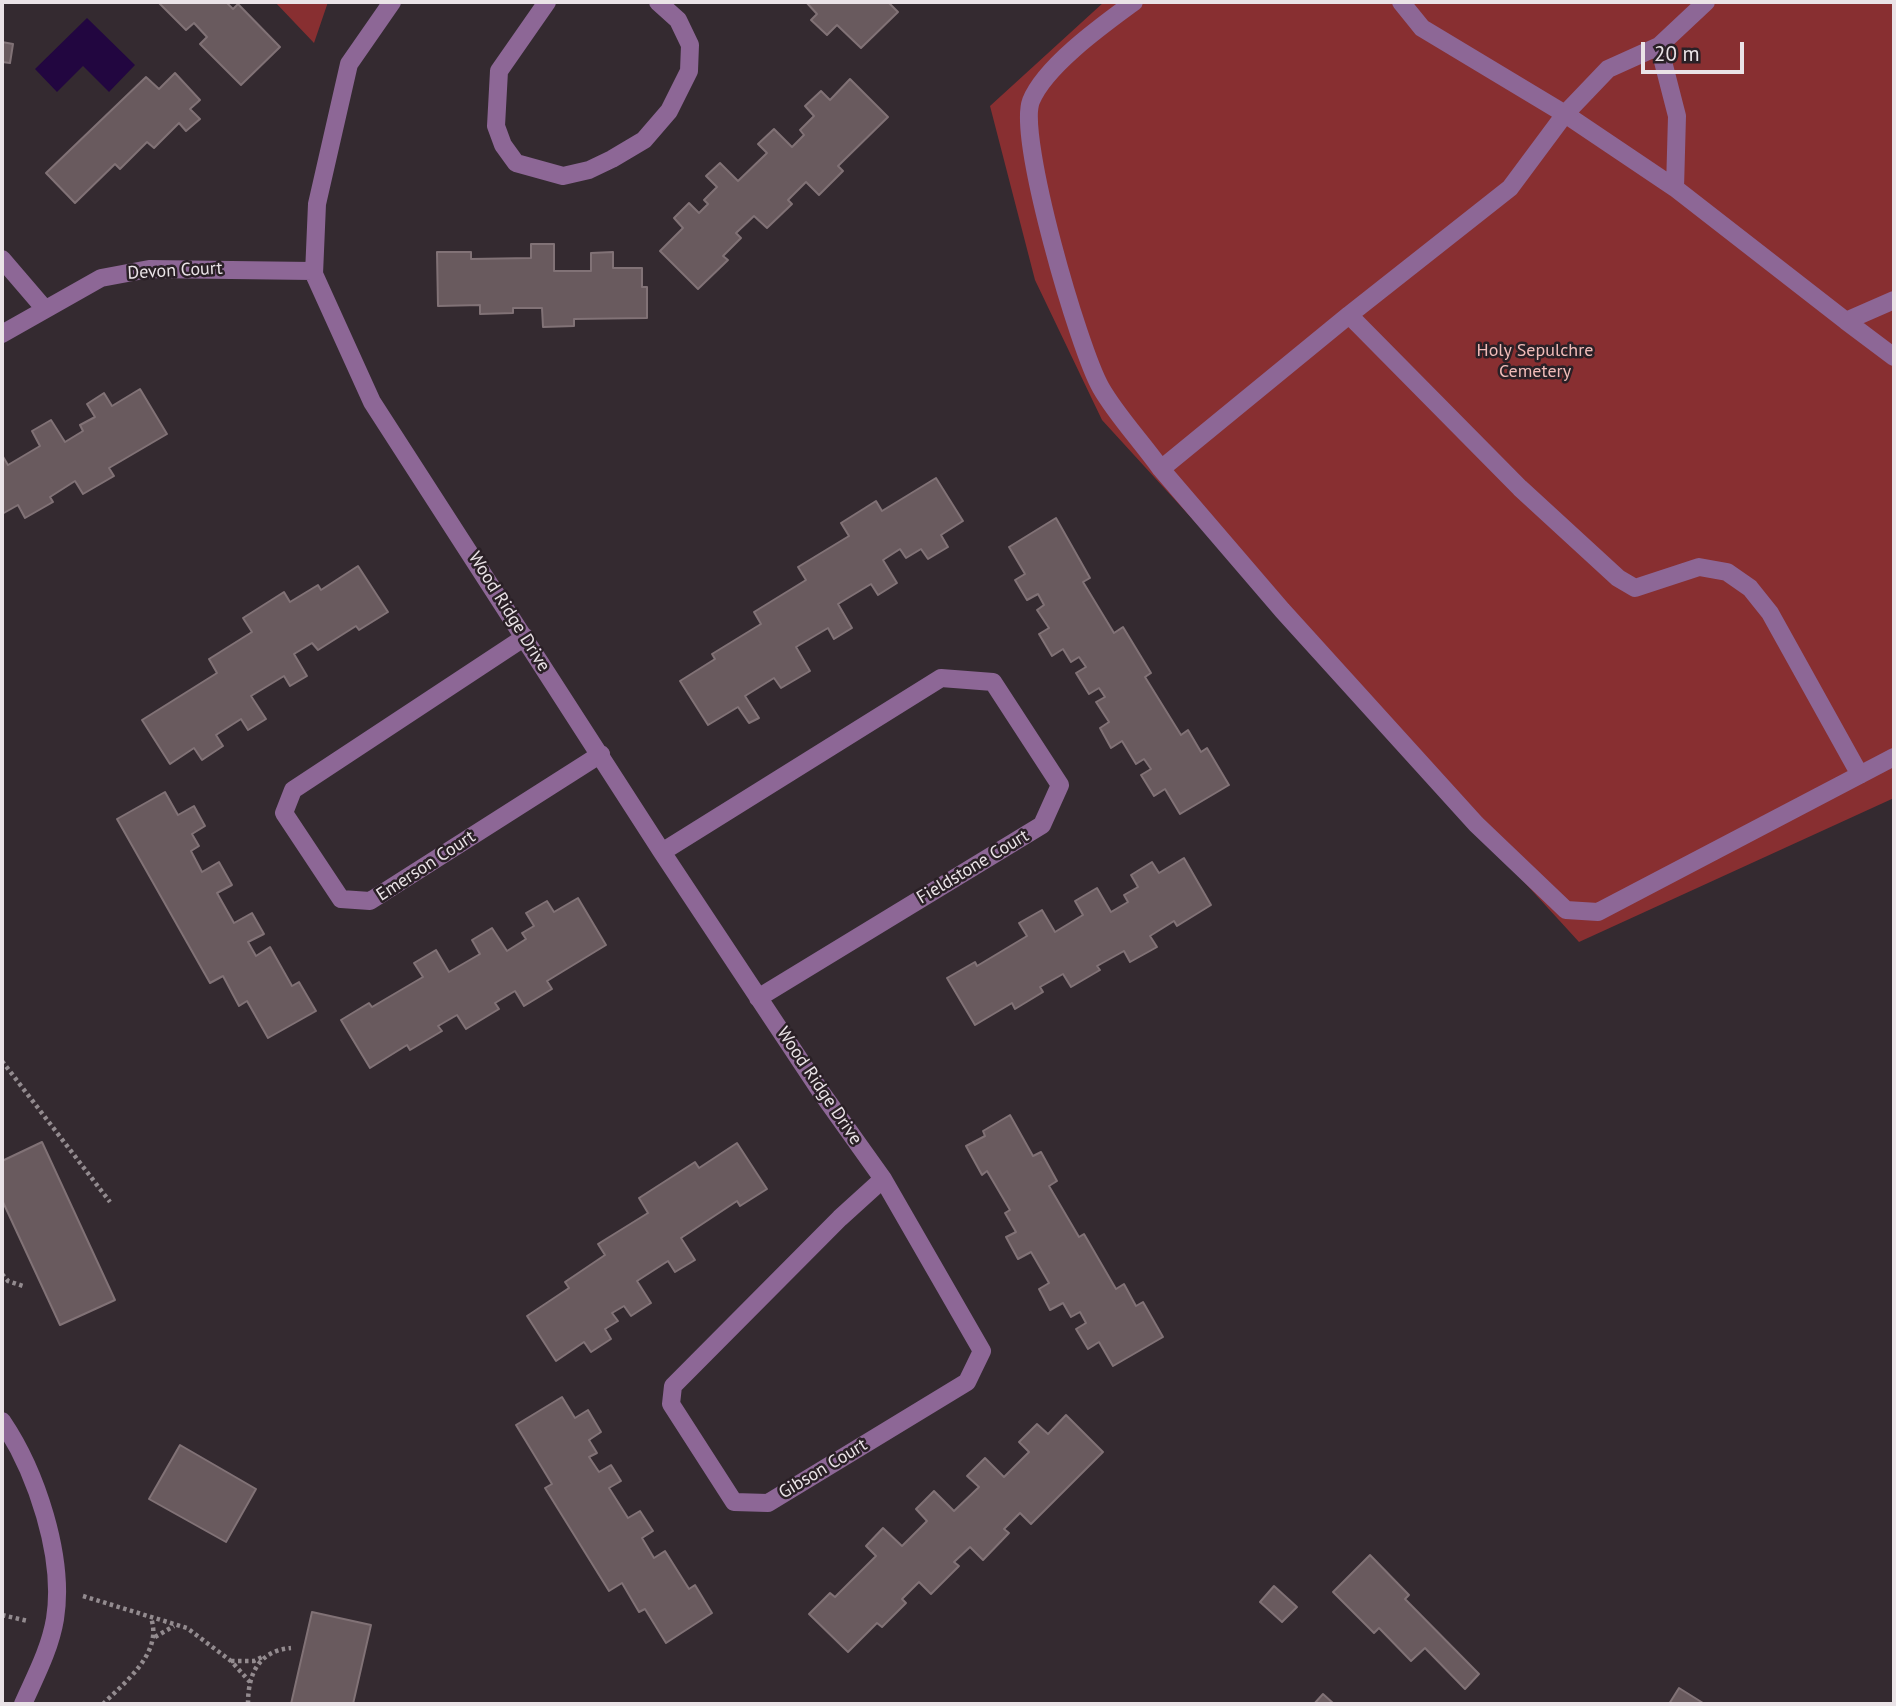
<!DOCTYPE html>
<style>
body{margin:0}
#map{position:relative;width:1896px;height:1706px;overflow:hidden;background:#342a30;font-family:"PT Sans",sans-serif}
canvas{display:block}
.frame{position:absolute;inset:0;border:4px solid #eae3e7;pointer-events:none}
.scale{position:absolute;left:1641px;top:42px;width:103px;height:32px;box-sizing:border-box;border:4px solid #eae3e7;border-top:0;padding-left:9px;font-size:21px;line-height:24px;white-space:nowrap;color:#eae3e7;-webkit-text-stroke:5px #2a2026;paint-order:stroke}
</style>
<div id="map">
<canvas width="1896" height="1706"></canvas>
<div class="frame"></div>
<div class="scale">20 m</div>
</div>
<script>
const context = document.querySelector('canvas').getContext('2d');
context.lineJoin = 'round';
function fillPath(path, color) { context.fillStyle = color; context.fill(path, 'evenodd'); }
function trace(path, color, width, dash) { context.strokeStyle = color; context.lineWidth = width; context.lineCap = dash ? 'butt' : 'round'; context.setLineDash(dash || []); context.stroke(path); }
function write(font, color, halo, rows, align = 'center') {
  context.font = font + ' "PT Sans",sans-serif'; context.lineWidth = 5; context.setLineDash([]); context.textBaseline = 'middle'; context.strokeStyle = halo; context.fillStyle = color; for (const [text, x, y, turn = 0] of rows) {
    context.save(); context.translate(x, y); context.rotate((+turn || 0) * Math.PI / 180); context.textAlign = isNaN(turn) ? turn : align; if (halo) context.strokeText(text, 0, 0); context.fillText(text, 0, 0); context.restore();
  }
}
fillPath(new Path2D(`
 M275,2h53l-14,41z
 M1104,2h790v796l-315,144 -477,-522 -67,-140 -45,-174z`), '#882f31');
fillPath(new Path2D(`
 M87,18l48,47 -26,27 -26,-26 -26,26 -22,-23z`), '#220640');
const building = new Path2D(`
 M158,2h68l7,7 5,-5 42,43 -39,38 -41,-41 7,-7 -13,-14 -8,7z
 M806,2h82l10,10 -37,36 -24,-23 -10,10 -16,-15 6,-6z
 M2,42l11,2 -3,19 -8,-1z
 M175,73l25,27 -10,9 10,10 -14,12 -7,-8 -25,25 -7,-6 -27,27 -5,-5 -40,39 -29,-30 100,-96 13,12z
 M850,79l38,38 -50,49 5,5 -24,24 -13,-13 -18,18 4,4 -25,24 -13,-12 -18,17 5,5 -18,18 5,4 -30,29 -38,-38 23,-23 -9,-10 15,-15 10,10 9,-9 -4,-4 13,-13 -11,-11 14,-13 18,18 29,-28 -9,-9 16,-15 18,18 12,-12 -4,-5 14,-14 -9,-10 16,-15 9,9z
 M531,244h23v27h37v-18l22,-1v16h29v19h5v31l-73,1v7l-31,1 -1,-19h-29v5l-33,1v-9l-42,1 -1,-54h34v7l60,-1z
 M140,389l27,45 -58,34 5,8 -31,18 -8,-13 -25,16 3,5 -28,16 -7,-13 -16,9v-59l6,10 32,-19 -8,-15 19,-11 14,22 18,-11 -3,-6 15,-8 -8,-13 17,-11 8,13z
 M936,478l27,43 -22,14 7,12 -20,12 -7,-10 -15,9 -6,-9 -17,11 14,23 -19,12 -7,-11 -33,20 14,24 -18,11 -6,-11 -32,19 14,24 -29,17 -7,-10 -29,18 14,22 -10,5 -11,-16 -30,18 -28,-44 35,-22 -3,-5 49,-30 -7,-12 52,-32 -8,-13 51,-31 -8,-13 35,-22 6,10z
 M1056,518l34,60 -7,4 31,51 9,-6 28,46 -6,4 36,58 7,-5 13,22 6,-4 22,37 -49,29 -15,-25 -11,7 -13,-21 10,-6 -7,-10 -8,5 -14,-23 -11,7 -11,-20 9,-6 -13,-20 9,-5 -6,-9 -10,6 -13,-21 10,-6 -7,-10 -8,5 -8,-13 -11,7 -13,-22 10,-6 -12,-18 7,-5 -6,-11 -11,6 -12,-20 10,-6 -16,-27z
 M358,566l30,46 -29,18 -3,-4 -38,24 -6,-7 -18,11 13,22 -17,10 -6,-10 -33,20 15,23 -18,11 -7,-11 -25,16 7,11 -21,14 -8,-12 -24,16 -28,-44 75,-47 -8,-14 43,-27 -9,-14 41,-26 6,10 28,-17 3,5z
 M165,792l13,23 16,-9 11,20 -13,8 7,12 -8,5 11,21 17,-10 13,23 -15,8 17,30 18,-10 12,21 -16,8 8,14 14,-9 22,39 7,-4 17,29 -48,27 -21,-37 -8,5 -16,-30 -13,7 -93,-164z
 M1184,858l27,47 -34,21 -3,-5 -24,15 7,11 -27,15 -6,-11 -27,15 3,4 -29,17 -8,-13 -23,13 3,5 -28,17 -3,-6 -37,22 -28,-47 28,-16 2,4 50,-30 -8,-13 23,-13 13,22 28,-17 -8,-14 22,-13 14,24 17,-10 -4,-7 14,-8 -7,-12 21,-13 7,11z
 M578,898l28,47 -59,36 5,8 -28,17 -9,-15 -20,12 4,6 -33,20 -9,-14 -19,11 4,5 -32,19 -3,-5 -37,23 -29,-48 28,-17 3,4 51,-30 -9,-14 22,-13 13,22 31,-18 -8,-14 20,-12 15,23 19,-12 -4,-6 12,-7 -8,-13 21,-12 7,11z
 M1010,1115l23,41 8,-4 16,29 -8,5 30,51 5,-3 32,55 8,-5 12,22 7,-4 20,35 -50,29 -14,-24 -11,7 -12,-20 10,-6 -6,-11 -9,5 -8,-14 -13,7 -11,-21 10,-6 -18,-31 -13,7 -12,-22 10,-5 -11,-19 5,-3 -23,-39 -5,4 -16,-29 19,-10 -2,-5z
 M42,1142l73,158 -55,25 -58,-125v-39z
 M737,1143l30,46 -27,17 -3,-5 -56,37 14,22 -20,12 -7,-11 -31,20 14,22 -20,13 -7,-10 -12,7 6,8 -13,8 6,10 -20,13 -7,-10 -28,19 -29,-45 42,-28 -4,-6 40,-27 -7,-11 50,-31 -9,-15 56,-36 4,6z
 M562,1397l13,21 13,-8 13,22 -12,8 8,13 -8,4 10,15 12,-7 10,16 -12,7 19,30 12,-7 13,20 -11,7 12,20 11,-7 24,38 6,-4 17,28 -46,30 -21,-34 -6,3 -17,-29 -13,8 -64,-103 7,-4 -36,-59z
 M1066,1415l37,37 -72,72 -11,-11 -16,16 5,4 -26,27 -13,-13 -16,15 5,4 -28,28 -12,-12 -17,17 4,4 -24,24 -5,-4 -29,29 -39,-38 21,-21 5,4 41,-41 -10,-10 17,-18 19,18 25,-25 -11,-12 18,-18 20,20 25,-24 -12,-11 18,-18 19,19 25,-25 -10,-10 18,-18 11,10z
 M180,1445l76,44 -30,53 -77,-43z
 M1370,1555l39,40 -4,4 74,75 -14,15 -40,-41 -14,13 -32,-33 -5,5 -41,-41z
 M1274,1586l23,21 -15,15 -22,-20z
 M312,1612l59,13 -18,79h-62z
 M1679,1688l24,15 -1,1h-33z
 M1323,1694l11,10h-20z`);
fillPath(building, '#695a5e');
trace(building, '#817276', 2);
trace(new Path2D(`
 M2,1061l108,141
 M2,1274l6,7 15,5
 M83,1596l104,32 44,33 19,21
 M2,1615l26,6
 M155,1637l19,-11
 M231,1661h23l8,-4
 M103,1704c22,-22 60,-51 48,-86
 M248,1704c0,-31 11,-53 43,-56`), '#938b8f', 4.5, [3.5, 3.5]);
trace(new Path2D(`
 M392,2l-43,62 -32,140 -3,70 58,128 290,450 159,240 62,87 99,172 -15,31 -199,121 -34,-1 -63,-98 2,-18 167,-168 43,-39
 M547,2l-48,69 -3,55 7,19 13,18 47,13 26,-6 23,-11 32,-19 25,-29 20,-40 1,-26 -12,-25 -20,-18
 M1134,2c-30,22 -89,64 -103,99 -14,36 48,249 70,287 16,28 41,54 60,81
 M1401,2l21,26 143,86 43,-45 51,-23
 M1706,2l-47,44 18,70 -2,72 171,133 48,-21
 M2,259l42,49
 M1349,315l161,-127 55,-74 110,74
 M1846,321l48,36
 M2,334l99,-56 48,-9 164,2
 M525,637l-232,153 -9,23 57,86 29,2 231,-147
 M1860,775l-90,-162 -20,-25 -23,-16 -28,-5 -64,21 -17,-10 -98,-90 -171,-173 -188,154 121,141 194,214 90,86 32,2 296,-155
 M662,852l279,-174 52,4 67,103 -18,40 -284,173
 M2,1421c34,50 63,136 53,198 -5,30 -20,58 -32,85`), '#8d6796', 18);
write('18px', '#eae3e7', '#2a2026', [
 ["Devon Court",175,271,-3],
 ["Wood Ridge Drive",509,612,58],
 ["Emerson Court",426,866,-33],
 ["Fieldstone Court",973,867,-31],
 ["Wood Ridge Drive",819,1086,56],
 ["Gibson Court",823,1469,-31]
]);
write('18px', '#f1bcb9', '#2a2026', [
 ["Holy Sepulchre",1535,351],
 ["Cemetery",1535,372]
]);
</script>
